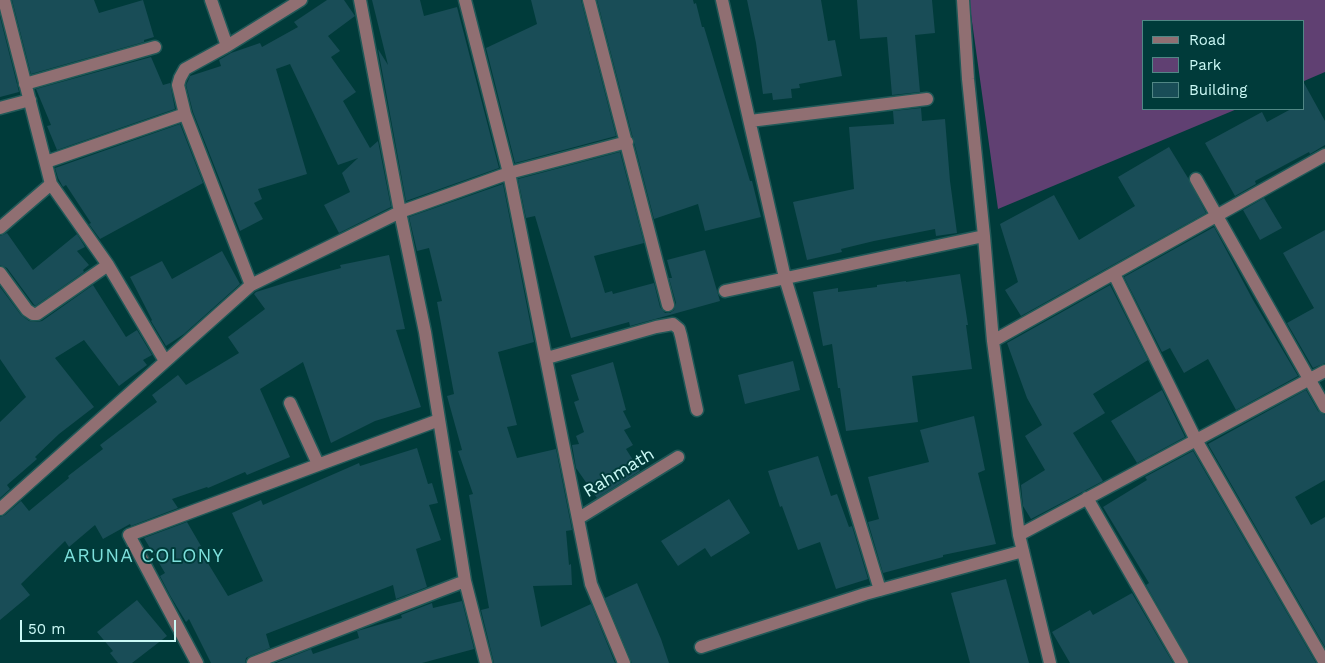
<!DOCTYPE html>
<style>
body{margin:0}
#map{position:relative;width:1325px;height:663px;overflow:hidden;background:#003b3a;font-family:"Work Sans",sans-serif}
canvas{display:block}
.legend{position:absolute;left:1142px;top:20px;width:162px;height:90px;box-sizing:border-box;background:#003b3a;border:1px solid #518785;margin:0;padding:6px 9px;list-style:none;font-size:15px;color:#cbf9f6}
.legend li{display:flex;align-items:center;gap:10px;height:25px}
.legend b{width:25px;border:1px solid #518785}
.scale{position:absolute;left:20px;top:620px;width:156px;height:22px;box-sizing:border-box;border:2px solid #cbf9f6;border-top:0;padding-left:6px;font-size:15px;line-height:18px;white-space:nowrap;color:#cbf9f6;-webkit-text-stroke:4px #003b3a;paint-order:stroke}
</style>
<div id="map">
<canvas width="1325" height="663"></canvas>
<ul class="legend">
<li><b style="height:6px;background:#906f72"></b>Road</li>
<li><b style="height:14px;background:#604072"></b>Park</li>
<li><b style="height:14px;background:#194d57"></b>Building</li>
</ul>
<div class="scale">50 m</div>
</div>
<script>
const context = document.querySelector('canvas').getContext('2d');
context.lineJoin = 'round';
function fillPath(path, color) { context.fillStyle = color; context.fill(path, 'evenodd'); }
function trace(path, color, width, dash) { context.strokeStyle = color; context.lineWidth = width; context.lineCap = dash ? 'butt' : 'round'; context.setLineDash(dash || []); context.stroke(path); }
function write(font, color, halo, rows, align = 'center') {
  context.font = font + ' "Work Sans",sans-serif'; context.lineWidth = 4; context.setLineDash([]); context.textBaseline = 'middle'; context.strokeStyle = halo; context.fillStyle = color; for (const [text, x, y, turn = 0] of rows) {
    context.save(); context.translate(x, y); context.rotate((+turn || 0) * Math.PI / 180); context.textAlign = isNaN(turn) ? turn : align; if (halo) context.strokeText(text, 0, 0); context.fillText(text, 0, 0); context.restore();
  }
}
fillPath(new Path2D(`
 M969,0h356v72l-21,9v-60h-160v88h93l-239,100z`), '#604072');
fillPath(new Path2D(`
 M12,0h82l5,13 44,-13 11,37 -10,3v2l-113,32z
 M327,0h17l11,16 -27,20 12,15 -9,6 25,35 -13,9 27,47 8,-7 13,66 -52,26 -15,-28 26,-13 -8,-19 16,-15 -20,7 -48,-101 -14,5 31,105 -49,15 4,10 -8,4 9,16 -23,12 -47,-119 -7,-27 2,-4 2,-5 31,-10 -2,-6 12,-7 29,-10 2,4 36,-20 -4,-5z
 M372,0h48l4,16 33,-9 42,161 -93,33 -28,-152 10,16z
 M531,0h50l35,136 -101,27 -29,-115 51,-24z
 M597,0h96l1,4 2,-1 6,24h2l46,154h2l9,36 -56,14 -7,-27 -44,15z
 M747,0h74l7,41 7,-1 7,36 -43,8 1,4 -9,1 1,9 -19,2 -1,-7 -9,1 -7,-51z
 M857,0h75l3,33 -20,2 5,57 -28,3 -5,-58 -27,2z
 M0,17l19,75 -19,5z
 M151,57l12,28 7,-2 5,26 -118,41 -10,-24 4,-1 -15,-36z
 M1304,83l21,38v24l-15,9 -1,-2 -54,29 1,3 -21,12 -30,-53 57,-31 5,10 24,-13h13z
 M921,108l1,13 23,-2 5,62 7,52 -21,3 -1,-7 -61,12 -33,8 1,3 -35,8 -14,-58 61,-13 -5,-62 45,-3 -1,-13z
 M180,124l23,59 -103,56 -11,-15 2,-1 -25,-38 -3,2 -5,-9 -3,-10z
 M1169,147l19,31 18,35 -185,103 -16,-26 13,-8 -18,-58 54,-29 25,45 56,-34 -17,-29z
 M620,152l24,91 -50,13 11,37 7,-2 1,3 41,-11 6,24 5,6h5l4,-3 2,-7 -7,-25h3l-5,-18 38,-10 15,51 -90,25 -1,-4 -58,16 -36,-122 -9,2 -8,-39z
 M503,184l31,158 -36,10 19,73 -10,2 10,31 39,-9 16,81 -6,1 3,34 2,-1 1,21 -39,1 8,41 50,-23 24,59h-121l-13,-53 8,-2 -20,-113 4,-1 -15,-43 4,-1 -15,-54 7,-2 -17,-92 5,-1 -13,-53 -12,3 -8,-34z
 M1264,198l18,30 -22,12 -17,-30z
 M1214,227l39,73 45,76 -62,34 -28,-51 -24,14 -14,-25 -8,4 -38,-75z
 M1325,230v133l-12,5 -26,-45 27,-15 -31,-55z
 M7,233l26,37 44,-36 8,13 -8,4 12,14 -6,5 1,2 -49,34 -28,-38 -7,-3v-29z
 M222,251l18,33 -56,50 -18,12 -15,-25 1,-1 -22,-43 32,-16 10,18z
 M389,255l16,74 -9,1 25,77 -46,14 -44,22 -28,-81 -43,27 30,68 -43,18 -2,-3 -37,16 -1,-1 -35,12 6,9 -47,18 -1,-2 -27,15 -8,-14 -26,22 -4,-6 -44,43 9,11 -30,25v-103l5,-2 16,-14 8,10 40,-33 -1,-2 35,-27 -3,-4 57,-43 -5,-7 26,-20 8,10 53,-32 -11,-16 37,-28 -11,-15 2,-2 32,-10 53,-14 -1,-3z
 M960,274l8,51h-2l6,44 -60,7 6,46 -72,9 -6,-43h-2l-6,-44 -9,2 -10,-54 25,-4v4l39,-5v-2l29,-4v1z
 M93,285l33,52 11,-7 15,25 -9,5 4,5 -28,21 -35,-46 -29,18 39,49 -35,27 -24,23 2,2 -30,26 3,4 -10,9v-76l26,-25 -26,-38v-72l21,28 8,6 8,1 5,-1z
 M1110,285l38,75 -55,34 12,19 -32,20 30,48 -72,38 -8,-13 -2,-21 24,-15 -20,-34 17,-11 -15,-27 -20,-55z
 M793,361l7,29 -55,14 -7,-29z
 M613,362l13,48 -3,1 8,16 -7,3 9,15 -7,4 14,22 -43,27 -21,-30 -4,-23 7,-1 -3,-8 8,-4 -10,-30 5,-2 -8,-25z
 M1162,390l23,47 -48,26 -26,-42z
 M1306,390l12,21 7,4v65l-30,17 16,28 14,-8v130l-117,-203z
 M974,416l11,54 -7,3 18,71 -53,11v2l-60,16 -15,-51 11,-3 -11,-42 61,-15 -9,-32z
 M417,448l11,36 4,-1 6,20 -9,2 12,35 -25,9 11,38 -31,12 -3,-14 -127,49 4,14 -20,8 -4,2 -1,5h-34l-22,-44 -3,3 -15,-25 -11,-21 5,-3 -21,-35 43,-16 14,24 -3,1 30,49 35,-15 -31,-68 29,-13 2,5 96,-42 1,3z
 M1193,451l123,212h-126l-44,-78 3,-2 -46,-76 44,-27 -2,-3z
 M818,456l13,40 6,-2 12,33 3,-1 16,53 -32,10 -16,-47 -22,8 -16,-44 -2,1 -12,-36z
 M729,499l21,34 -39,24 -6,-9 -27,18 -17,-25z
 M1006,579l23,84h-59l-19,-70z
 M637,583l24,56 8,24h-37l-27,-65z
 M1132,593l41,70h-103l-18,-31 38,-22 3,5z
 M137,600l30,36 -35,27h-14l-8,-10 3,-2 -16,-19z
 M462,601l12,48 -52,14h-146l35,-14 2,5 46,-16 -2,-7 45,-13 -1,-3 31,-12 1,5z`), '#194d57');
const minor = new Path2D(`
 M4,0l47,184 57,81 57,96
 M211,0l16,46
 M360,0l40,212 25,120 40,249 21,82
 M465,0l44,173 82,411 33,79
 M589,0l79,305
 M722,0l63,278 95,312
 M963,0l5,79 16,157 9,105 26,194 31,128
 M25,84l130,-37
 M0,108l30,-8
 M750,121l177,-22
 M46,162l139,-48
 M1196,179l129,228
 M0,228l51,-44
 M0,273l27,37 6,4h4l71,-49
 M1114,274l82,166 129,223
 M251,285l-66,-171 -7,-29 2,-7 5,-9 42,-23 74,-46
 M725,291l259,-55
 M993,341l332,-186
 M547,358l109,-31 17,-3 6,5 2,7 16,74
 M290,403l28,61
 M1087,498l95,165
 M0,509l251,-224 149,-73 109,-39 118,-31
 M579,518l99,-61
 M1019,535l306,-164
 M701,647l164,-53 158,-43
 M197,663l-68,-128 310,-115
 M253,663l212,-82`);
trace(minor, '#205958', 15);
trace(minor, '#906f72', 12);
write('18px', '#cbf9f6', '#003b3a', [
 ["Rahmath",619,473,-31]
]);
context.letterSpacing = '1px';
write('19px', '#7de0dc', '#003b3a', [
 ["ARUNA COLONY",144,556]
]);
context.letterSpacing = '0px';
</script>
